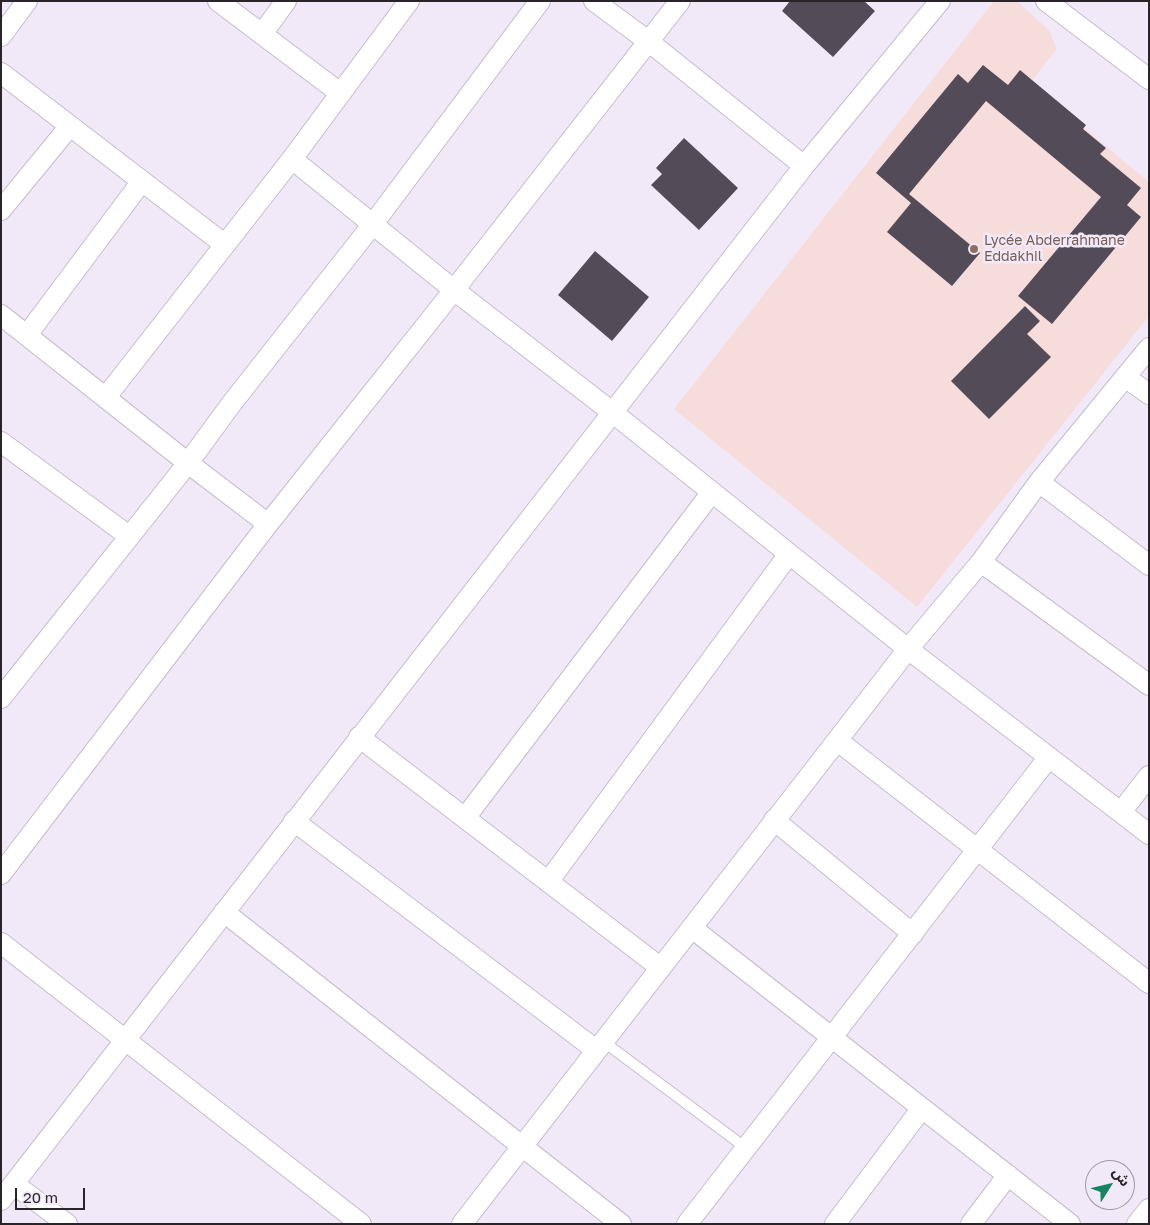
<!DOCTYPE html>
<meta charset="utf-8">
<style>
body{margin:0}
#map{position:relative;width:1150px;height:1225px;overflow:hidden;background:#f2e9f8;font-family:"Golos Text","Noto Sans Arabic",sans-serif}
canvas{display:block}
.frame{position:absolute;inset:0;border:2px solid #28242a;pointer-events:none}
.north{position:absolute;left:1085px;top:1160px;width:50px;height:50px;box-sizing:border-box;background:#f2e9f8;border:1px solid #a19aa6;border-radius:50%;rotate:54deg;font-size:14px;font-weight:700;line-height:20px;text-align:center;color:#28242a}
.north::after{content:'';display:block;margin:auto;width:18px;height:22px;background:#168461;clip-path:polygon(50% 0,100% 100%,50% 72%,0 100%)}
.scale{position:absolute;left:15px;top:1188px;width:70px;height:22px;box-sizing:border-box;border:2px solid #28242a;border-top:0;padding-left:6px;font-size:15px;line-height:18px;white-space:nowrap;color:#28242a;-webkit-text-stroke:4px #f2e9f8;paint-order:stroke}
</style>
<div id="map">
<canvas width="1150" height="1225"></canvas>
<div class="frame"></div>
<div class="north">ش</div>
<div class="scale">20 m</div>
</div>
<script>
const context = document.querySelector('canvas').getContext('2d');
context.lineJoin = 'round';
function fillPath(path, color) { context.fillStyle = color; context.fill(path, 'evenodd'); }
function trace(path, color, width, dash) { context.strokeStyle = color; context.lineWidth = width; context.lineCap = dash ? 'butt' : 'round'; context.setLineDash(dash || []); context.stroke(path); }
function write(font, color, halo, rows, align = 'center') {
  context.font = font + ' "Golos Text",sans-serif'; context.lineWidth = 5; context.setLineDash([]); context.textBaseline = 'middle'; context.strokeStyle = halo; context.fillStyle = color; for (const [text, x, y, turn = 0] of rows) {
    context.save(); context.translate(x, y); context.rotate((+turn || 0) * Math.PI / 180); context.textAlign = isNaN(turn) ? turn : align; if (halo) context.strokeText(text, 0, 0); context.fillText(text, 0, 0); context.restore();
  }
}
fillPath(new Path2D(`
 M994,1h23l32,29 8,19 -27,34 119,99v134l-232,291 -243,-198z`), '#f7dcdc');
fillPath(new Path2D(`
 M790,1h74l11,10 -42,46 -51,-46z
 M983,65l25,20 12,-15 66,55 -3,4 23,19 -6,6 41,34 -14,17 14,12 -89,107 -34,-28 83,-99 -115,-96 -77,93 71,59 -28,33 -65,-54 24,-29 -35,-30 82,-99 10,9z
 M684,138l54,50 -39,42 -48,-45 11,-11 -6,-6z
 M595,251l54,46 -37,44 -54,-46z
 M1025,306l15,15 -13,13 24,23 -62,62 -38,-38z`), '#534c58');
const service = new Path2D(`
 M604,1042l142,106`);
const minor = new Path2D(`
 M218,1l122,92
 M594,1l54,40 156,125
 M1046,1l103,78
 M262,34l24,-33
 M1,36l26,-35
 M1,73l223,171
 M292,159l162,131 158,122 296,237 241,185
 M1,210l69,-84
 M1,315l187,148 80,61
 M27,335l115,-154
 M1125,377l24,17
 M106,397l186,-238 117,-158
 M1,442l128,94
 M1039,482l110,83
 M981,562l168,123
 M1,698l187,-235 44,-60 141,-179 167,-223
 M359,737l302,231
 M838,741l311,242
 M1121,812l28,-36
 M465,818l247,-326
 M774,820l139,114
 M294,821l302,229
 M1,874l267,-350 186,-234 226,-289
 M548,882l241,-328
 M224,912l397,312
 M692,928l378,296
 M1,943l360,281
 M14,1184l53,40
 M1,1200l803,-1034 136,-165
 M462,1224l446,-575 73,-87 58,-80 110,-134
 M687,1224l362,-467
 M835,1224l87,-116
 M971,1224l37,-49
 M1137,1224l12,-15`);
trace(service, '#c5bccb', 12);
trace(minor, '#c5bccb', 22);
trace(service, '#fff', 10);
trace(minor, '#fff', 20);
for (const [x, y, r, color] of [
 [974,249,5,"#8d6e63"]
]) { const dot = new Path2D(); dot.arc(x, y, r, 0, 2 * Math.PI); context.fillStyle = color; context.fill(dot); trace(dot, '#f2e9f8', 2); }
write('14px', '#785e54', '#f2e9f8', [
 ["Lycée Abderrahmane",984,241],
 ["Eddakhil",984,257]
], 'left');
</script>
